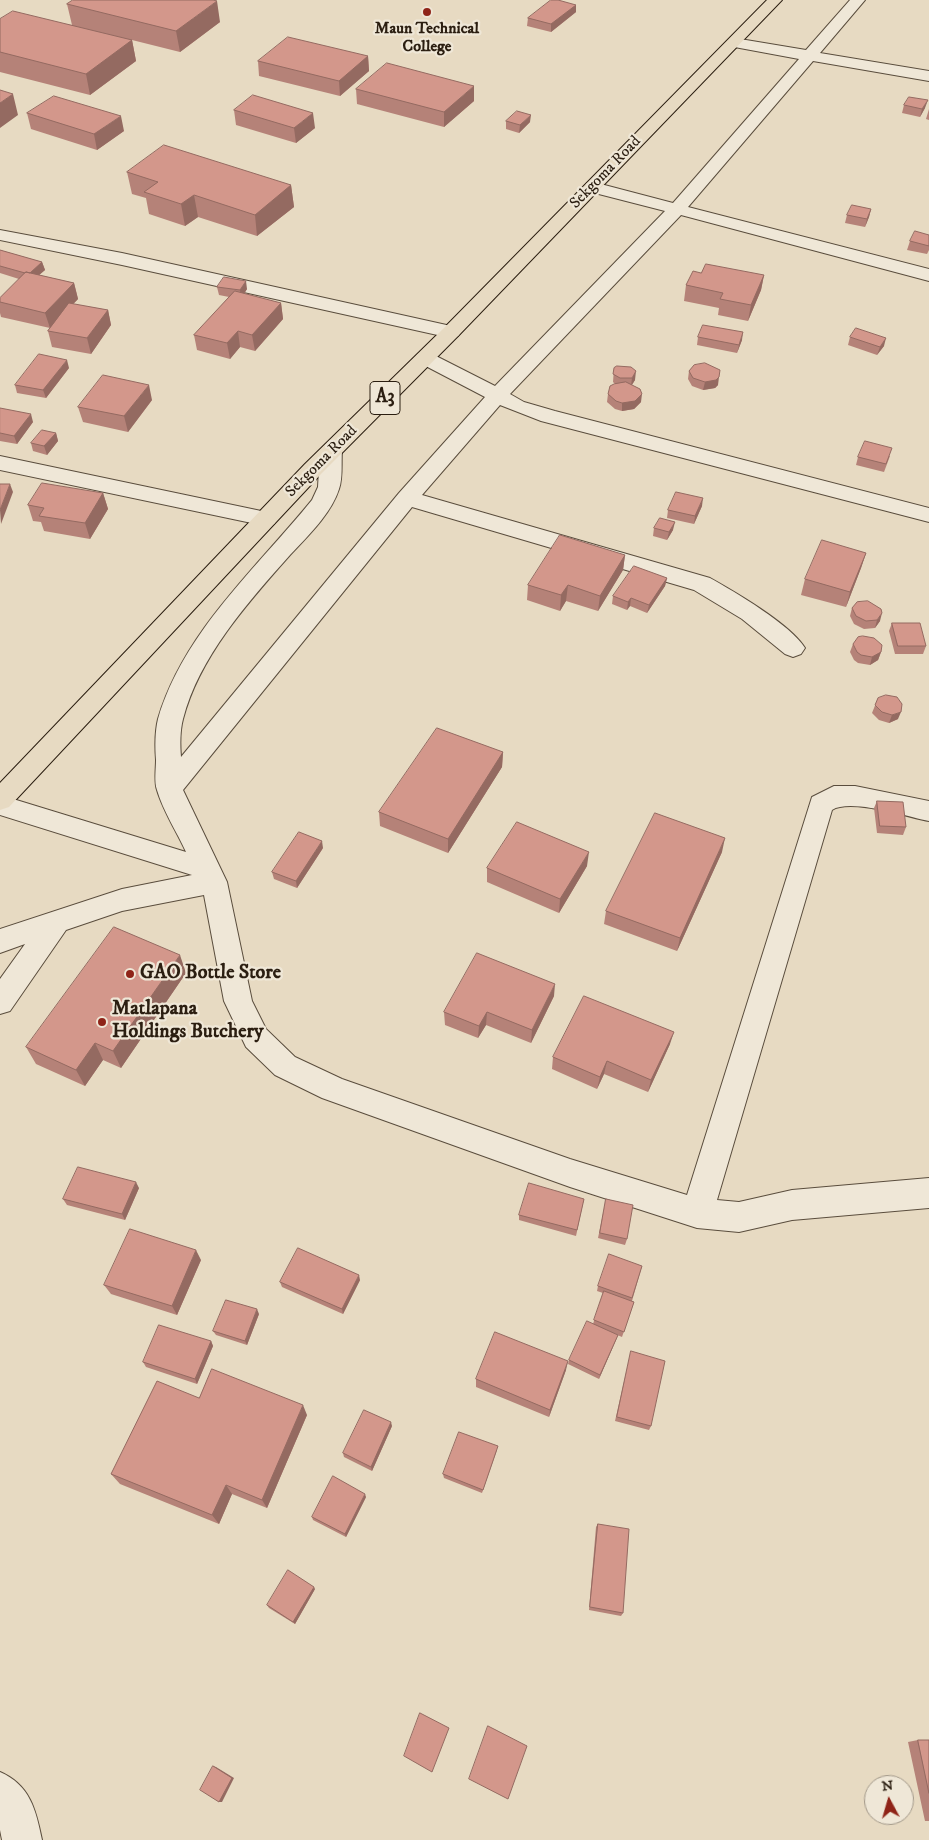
<!DOCTYPE html>
<style>
body{margin:0}
#map{position:relative;width:929px;height:1840px;overflow:hidden;background:#e7dac2;font-family:"IM FELL DW Pica",serif}
canvas{display:block}
.north{position:absolute;left:864px;top:1775px;width:50px;height:50px;box-sizing:border-box;background:#efe7d7;border:1px solid #a19788;border-radius:50%;rotate:354deg;font-size:14px;font-weight:700;line-height:20px;text-align:center;color:#2b1e11}
.north::after{content:'';display:block;margin:auto;width:18px;height:22px;background:#8f2418;clip-path:polygon(50% 0,100% 100%,50% 72%,0 100%)}
</style>
<div id="map">
<canvas width="929" height="1840"></canvas>
<div class="north">N</div>
</div>
<script>
const context = document.querySelector('canvas').getContext('2d');
context.lineJoin = 'round';
function trace(path, color, width, dash) { context.strokeStyle = color; context.lineWidth = width; context.lineCap = dash ? 'butt' : 'round'; context.setLineDash(dash || []); context.stroke(path); }
function fillPath(path, color) { context.fillStyle = color; context.fill(path, 'evenodd'); }
function write(font, color, halo, rows, align = 'center') {
  context.font = font + ' "IM FELL DW Pica",serif'; context.lineWidth = 4.5; context.setLineDash([]); context.textBaseline = 'middle'; context.strokeStyle = halo; context.fillStyle = color; for (const [text, x, y, turn = 0] of rows) {
    context.save(); context.translate(x, y); context.rotate((+turn || 0) * Math.PI / 180); context.textAlign = isNaN(turn) ? turn : align; if (halo) context.strokeText(text, 0, 0); context.fillText(text, 0, 0); context.restore();
  }
}
const minor = new Path2D(`
 M850,0h15l-45,53 109,18v10l-116,-20 -125,146 241,62v12l-248,-66 -171,179 14,8 31,9 374,97v14l-388,-101 -41,-16 -78,90 288,83c25,14 81,47 95,70l-4,6 -8,3 -8,-3 -43,-35 -48,-29 -282,-83 -229,283 44,92 25,119 14,28 29,28 47,22 228,80 117,36 125,-398 22,-11h21l74,15v20c-22,-4 -78,-23 -97,-11l-115,390 22,2 53,-12 137,-12v30l-137,12 -53,12 -42,-4 -127,-41 -248,-89 -47,-23 -29,-28 -22,-46 -20,-106 -82,16 -56,19 -56,81 -10,3v-35l25,-35 -25,9v-24l122,-40 70,-14 -192,-60v-20l186,57c-9,-20 -23,-41 -29,-62 -3,-8 -1,-21 -1,-30 -1,-13 -1,-29 2,-41 26,-88 99,-151 154,-219l6,-13 2,-36 4,-5 7,-2 7,2 4,5c-1,12 1,27 -3,38 -8,25 -31,47 -49,66 -42,47 -91,102 -107,164 -3,11 -3,26 -2,38l218,-264 86,-96 -67,-35 -3,-4 3,-4 7,-2 7,2 63,32 170,-175 -78,-20 -3,-4 3,-4 6,-1 80,21 126,-144 -70,-13 -3,-3 3,-3 5,-2 72,12z
 M0,230l122,23 329,73 7,2 3,4 -3,4 -7,2 -329,-73 -122,-25z
 M0,456l266,56 8,2 3,5 -3,5 -8,2 -266,-56z
 M0,1772c30,13 36,38 42,68h-40l-2,-10z`);
const highway = new Path2D(`
 M767,0h15l-324,336 -137,138 -312,333 -9,3v-27l305,-319 139,-136z`);
trace(minor, '#5a4d3d', 2);
trace(highway, '#2b1e11', 2);
fillPath(minor, '#efe7d7');
fillPath(highway, '#e7dac2');
fillPath(new Path2D(`
 M67,4l153,18 -40,30 -48,-12 4,21 -46,34 -90,-23v-53l72,6z
 M576,5v7l-25,20 -24,-6 1,-8z
 M368,56l1,15 -29,25 -81,-20 -1,-15z
 M356,89l118,12 -30,26 -87,-23z
 M904,105l21,3 -5,9 -18,-4z
 M929,109v11l-3,-1z
 M234,110l81,18 -19,15 -60,-18z
 M27,113l97,18 -27,19 -66,-21z
 M506,121l24,1 -11,11 -13,-4z
 M127,172l164,13 3,22 -37,29 -59,-19 -13,9 -36,-12 -3,-16 -14,-4z
 M871,209l-2,8 -4,10 -20,-4 2,-8z
 M929,235v15l-2,4 -20,-4 3,-9z
 M0,250l42,12 3,8 -6,5 35,8 4,16 -5,5 35,6 3,15 -20,29 -39,-7 -4,-16 2,-3 -49,-11 -1,-4v-15l19,-19 -19,-6z
 M701,273l63,2 -3,15 -13,31 -30,-6 1,-7 -35,-7 2,-16z
 M217,287l30,2 -3,5 37,9 2,16 -28,32 -15,-4 -10,12 -33,-9 -3,-15 35,-38 -10,-2z
 M698,337l44,3 -5,13 -40,-8z
 M850,337l34,9 -7,9 -29,-10z
 M617,366l18,14 -3,5 9,17 -7,7 -12,2 -7,-2 -8,-7 1,-8 7,-10 -2,-2 1,-14z
 M69,368l-23,30 -29,-5 -2,-8z
 M689,371l29,14 -3,3 -12,2 -11,-4 -4,-7z
 M152,400l-24,32 -45,-10 -5,-15z
 M0,408l33,14 -16,22 -17,-3z
 M56,433l2,8 -11,14 -14,-4 -2,-8z
 M890,456l-6,16 -28,-7 2,-8z
 M103,493l5,16 -18,30 -46,-8 -3,-9 -8,-1 -5,-16z
 M702,506l-8,18 -27,-6 1,-8z
 M654,528l19,2 -6,10 -14,-4z
 M866,553l-5,15 -15,39 -45,-12 4,-16z
 M625,555l-2,15 -25,41 -32,-10 -6,10 -33,-11 1,-15z
 M667,578l-2,8 -18,27 -17,-7 -3,4 -15,-6 1,-8z
 M852,608l28,13 -5,7 -11,1 -10,-5 -4,-8z
 M892,623l34,23 -3,8h-28l-6,-23z
 M853,644l28,8 -3,8 -8,5 -12,-2 -4,-3 -4,-8z
 M878,698l20,21 -9,4 -10,-3 -7,-7z
 M503,752l-1,15 -54,86 -68,-27 -1,-14z
 M877,801l29,26 -3,8 -26,-2 -3,-25z
 M323,848l-26,40 -23,-9 -2,-7z
 M722,852l-45,99 -73,-27 2,-13z
 M587,866l-28,47 -72,-31v-14z
 M186,973l-65,95 -18,-8 -18,26 -49,-22 -10,-17z
 M554,996l-23,47 -45,-18 -8,13 -33,-13 -1,-13z
 M670,1044l-22,48 -44,-18 -7,15 -45,-20 1,-12z
 M139,1188l-14,32 -58,-15 -4,-6z
 M584,1199l-8,37 -57,-16v-5z
 M606,1199l21,40 -2,6 -27,-7z
 M201,1260l-24,55 -66,-21 -7,-9z
 M642,1266l-10,35 2,1 -12,35 -14,-6 10,4 -19,44 -31,-15 1,-4 24,-36 10,-31 -6,-2 1,-5z
 M360,1280l-17,34 -61,-27 -2,-5z
 M259,1314l-12,31 -31,-10 -3,-4z
 M211,1341l2,5 -16,38 -51,-17 -3,-5z
 M631,1351l20,75 -2,4 -34,-9z
 M566,1370l-17,47 -73,-30v-8z
 M199,1398l108,17 -40,93 -35,-14 -13,30 -99,-40 -9,-10z
 M392,1426l-20,45 -28,-14 -1,-4z
 M497,1450l-15,43 -38,-15 -1,-4z
 M366,1497l-20,40 -33,-17 -1,-3z
 M598,1524l25,89 -2,3 -32,-6 7,-83z
 M315,1589l-20,35 -26,-16 -2,-3z
 M918,1740h11v81h-4l-17,-79z`), '#b58278');
fillPath(new Path2D(`
 M217,1l3,21 -40,30 -4,-21z
 M576,5v7l-25,20v-8z
 M132,40l4,21 -46,34 -4,-21z
 M368,56l1,15 -29,25 -1,-15z
 M474,86v15l-30,26v-15z
 M13,94l5,21 -18,13v-25z
 M928,100l-3,8 -5,9 2,-8z
 M313,113l2,15 -19,15 -2,-15z
 M531,115l-1,7 -11,11 1,-8z
 M121,116l3,15 -27,19 -3,-16z
 M291,185l3,22 -37,29 -2,-21z
 M194,195l4,22 -13,9 -4,-22z
 M871,209l-2,8 -4,10 2,-8z
 M42,262l3,8 -14,12 -2,-8z
 M764,275l-3,15 -13,31 3,-16z
 M246,281l1,8 -6,9 -1,-8z
 M74,283l4,16 -28,29 -5,-15z
 M281,303l2,16 -28,32 -3,-16z
 M108,310l3,15 -20,29 -4,-16z
 M238,331l2,16 -10,12 -3,-16z
 M743,332l-1,8 -5,13 2,-8z
 M886,338l-2,8 -7,9 3,-8z
 M67,360l2,8 -23,30 -3,-8z
 M636,371l-1,9 -4,6 1,-8z
 M719,377l-1,8 -3,3 -12,2 2,-8z
 M149,385l3,15 -24,32 -4,-16z
 M642,394l-1,8 -7,7 -12,2v-8z
 M31,414l2,8 -16,22 -3,-8z
 M56,433l2,8 -11,14 -3,-9z
 M10,484l3,8 -12,32 -1,-14z
 M103,493l5,16 -18,30 -5,-16z
 M703,498l-1,8 -8,18 1,-8z
 M675,522l-2,8 -6,10 2,-8z
 M866,553l-5,15 -15,39 4,-15z
 M625,555l-2,15 -25,41 2,-15z
 M667,578l-2,8 -18,27 2,-8z
 M568,585l-2,16 -6,10 1,-16z
 M631,598l-1,8 -3,4 1,-8z
 M882,613l-2,8 -5,7 2,-8z
 M881,652l-3,8 -8,5 2,-8z
 M901,712l-3,7 -9,4 3,-8z
 M503,752l-1,15 -54,86v-14z
 M725,838l-3,14 -45,99 3,-13z
 M322,841l1,7 -26,40 -1,-7z
 M589,852l-2,14 -28,47 1,-14z
 M180,955l6,18 -65,95 -8,-17z
 M555,984l-1,12 -23,47 1,-13z
 M487,1012l-1,13 -8,13 1,-12z
 M674,1032l-4,12 -22,48 3,-12z
 M95,1043l8,17 -18,26 -9,-16z
 M607,1061l-3,13 -7,15 3,-12z
 M136,1182l3,6 -14,32 -3,-6z
 M196,1250l5,10 -24,55 -5,-9z
 M359,1275l1,5 -17,34 -1,-5z
 M257,1309l2,5 -12,31 -2,-4z
 M618,1335l-2,5 -17,39 1,-4z
 M211,1341l2,5 -16,38 -2,-5z
 M568,1361l-2,9 -17,47 1,-7z
 M303,1405l4,10 -40,93 -5,-8z
 M391,1422l1,4 -20,45 -1,-4z
 M226,1485l6,9 -13,30 -7,-9z
 M365,1494l1,3 -20,40 -1,-3z
 M314,1587l1,2 -20,35 -2,-2z
 M213,1766l3,1 18,11 -12,24h-3z`), '#946a61');
const building = new Path2D(`
 M73,0h140l4,1 -41,30 -109,-27z
 M551,0h7l18,5 -25,19 -23,-6z
 M13,11l119,29 -46,34 -86,-22v-33z
 M288,37l80,19 -29,25 -81,-20z
 M387,63l87,23 -30,26 -88,-23z
 M0,90l13,4 -13,9z
 M253,95l60,18 -19,15 -60,-18z
 M54,96l67,20 -27,18 -67,-21z
 M909,97l19,3 -6,9 -18,-4z
 M517,111l14,4 -11,10 -14,-4z
 M164,145l127,40 -36,30 -61,-20 -13,9 -37,-12 14,-10 -31,-10z
 M852,205l19,4 -4,10 -20,-4z
 M915,231l14,4v11l-19,-5z
 M0,250l42,12 -12,11 -4,-1 -1,1 -25,-7z
 M706,264l58,11 -13,30 -31,-6 3,-6 -37,-8 7,-14 8,2z
 M26,272l48,11 -29,30 -45,-11v-4z
 M224,277l22,4 -6,9 -23,-3z
 M235,291l46,12 -29,32 -14,-4 -11,12 -33,-8z
 M69,303l39,7 -21,28 -39,-7z
 M703,325l40,7 -4,13 -41,-8z
 M856,328l30,10 -6,9 -30,-10z
 M39,354l28,6 -24,30 -28,-5z
 M705,363l15,7 -1,7 -3,3 -11,2 -12,-4 -4,-7 5,-6z
 M617,366l14,1 5,4 -4,7h-12l-7,-4 1,-6z
 M103,375l46,10 -25,31 -46,-9z
 M626,382l14,7 2,5 -7,7 -13,2 -6,-2 -8,-7 2,-8 4,-2z
 M0,408l31,6 -17,22 -14,-3z
 M42,430l14,3 -12,13 -13,-3z
 M865,441l27,7 -6,16 -28,-7z
 M42,483l61,10 -18,30 -46,-7 5,-8 -16,-3z
 M0,484h10l-10,26z
 M676,492l27,6 -8,18 -27,-6z
 M660,518l15,4 -6,10 -15,-4z
 M560,535l65,20 -25,41 -32,-11 -7,10 -33,-10z
 M822,540l44,13 -16,39 -45,-13z
 M634,566l33,12 -18,27 -18,-7 -3,4 -15,-6z
 M868,601l13,8 1,4 -5,7 -11,1 -10,-5 -4,-8 5,-6z
 M892,623h28l6,23h-28z
 M863,636l11,2 8,7 -1,7 -9,5 -11,-2 -4,-3 -4,-8 5,-7z
 M886,695l11,2 5,7 -1,8 -9,3 -10,-3 -7,-7 3,-7z
 M437,728l66,24 -55,87 -69,-27z
 M877,801l26,1 3,25 -26,-1z
 M655,813l70,25 -45,100 -74,-27z
 M517,822l72,30 -29,47 -73,-31z
 M299,832l23,9 -26,40 -24,-9z
 M114,927l66,28 -67,96 -18,-8 -19,27 -50,-23z
 M477,953l78,31 -23,46 -45,-18 -8,14 -35,-14z
 M584,996l90,36 -23,48 -44,-19 -7,16 -47,-20z
 M78,1167l58,15 -14,32 -59,-15z
 M529,1183l55,16 -7,31 -58,-15z
 M606,1199l27,6 -6,34 -27,-6z
 M130,1229l66,21 -24,56 -68,-21z
 M298,1248l61,27 -17,34 -62,-27z
 M609,1254l33,12 -10,32 -34,-12z
 M604,1291l30,11 -10,30 -30,-12z
 M226,1300l31,9 -12,32 -32,-10z
 M587,1321l31,14 -18,40 -31,-15z
 M159,1325l52,16 -16,38 -52,-17z
 M495,1332l73,29 -18,49 -74,-31z
 M631,1351l34,10 -14,65 -34,-9z
 M212,1369l91,36 -41,95 -36,-15 -14,30 -101,-41 46,-93 42,17z
 M364,1410l27,12 -20,45 -28,-14z
 M459,1432l39,14 -15,44 -40,-16z
 M333,1476l32,18 -20,40 -33,-17z
 M598,1524l31,5 -6,84 -33,-6z
 M288,1570l26,17 -21,35 -26,-17z
 M420,1713l29,15 -17,44 -28,-16z
 M488,1726l39,20 -19,53 -39,-20z
 M918,1740h11v53z
 M213,1766l19,12 -13,24 -19,-12z`);
fillPath(building, '#d3978b');
trace(building, '#946a61', 1);
for (const [x, y, r, color] of [
 [427,12,5,"#8f2418"],
 [130,974,5,"#8f2418"],
 [102,1022,5,"#8f2418"]
]) { const dot = new Path2D(); dot.arc(x, y, r, 0, 2 * Math.PI); context.fillStyle = color; context.fill(dot); trace(dot, '#efe7d7', 2); }
write('bold 16px', '#2b1e11', '#efe7d7', [
 ["Maun Technical",427,30],
 ["College",427,48]
]);
write('16px', '#2b1e11', '#efe7d7', [
 ["Sekgoma Road",606,173,-46],
 ["Sekgoma Road",322,462,-45]
]);
for (const [x, y, w] of [
 [385,398,30]
]) { const box = new Path2D(); box.roundRect(x - w / 2, y - 16.5, w, 33, 4); context.fillStyle = '#efe7d7'; context.fill(box); trace(box, '#2b1e11', 1); }
write('bold 19px', '#2b1e11', null, [
 ["A3",385,398]
]);
write('bold 20px', '#2b1e11', '#efe7d7', [
 ["GAO Bottle Store",140,974],
 ["Matlapana",112,1010],
 ["Holdings Butchery",112,1033]
], 'left');
</script>
